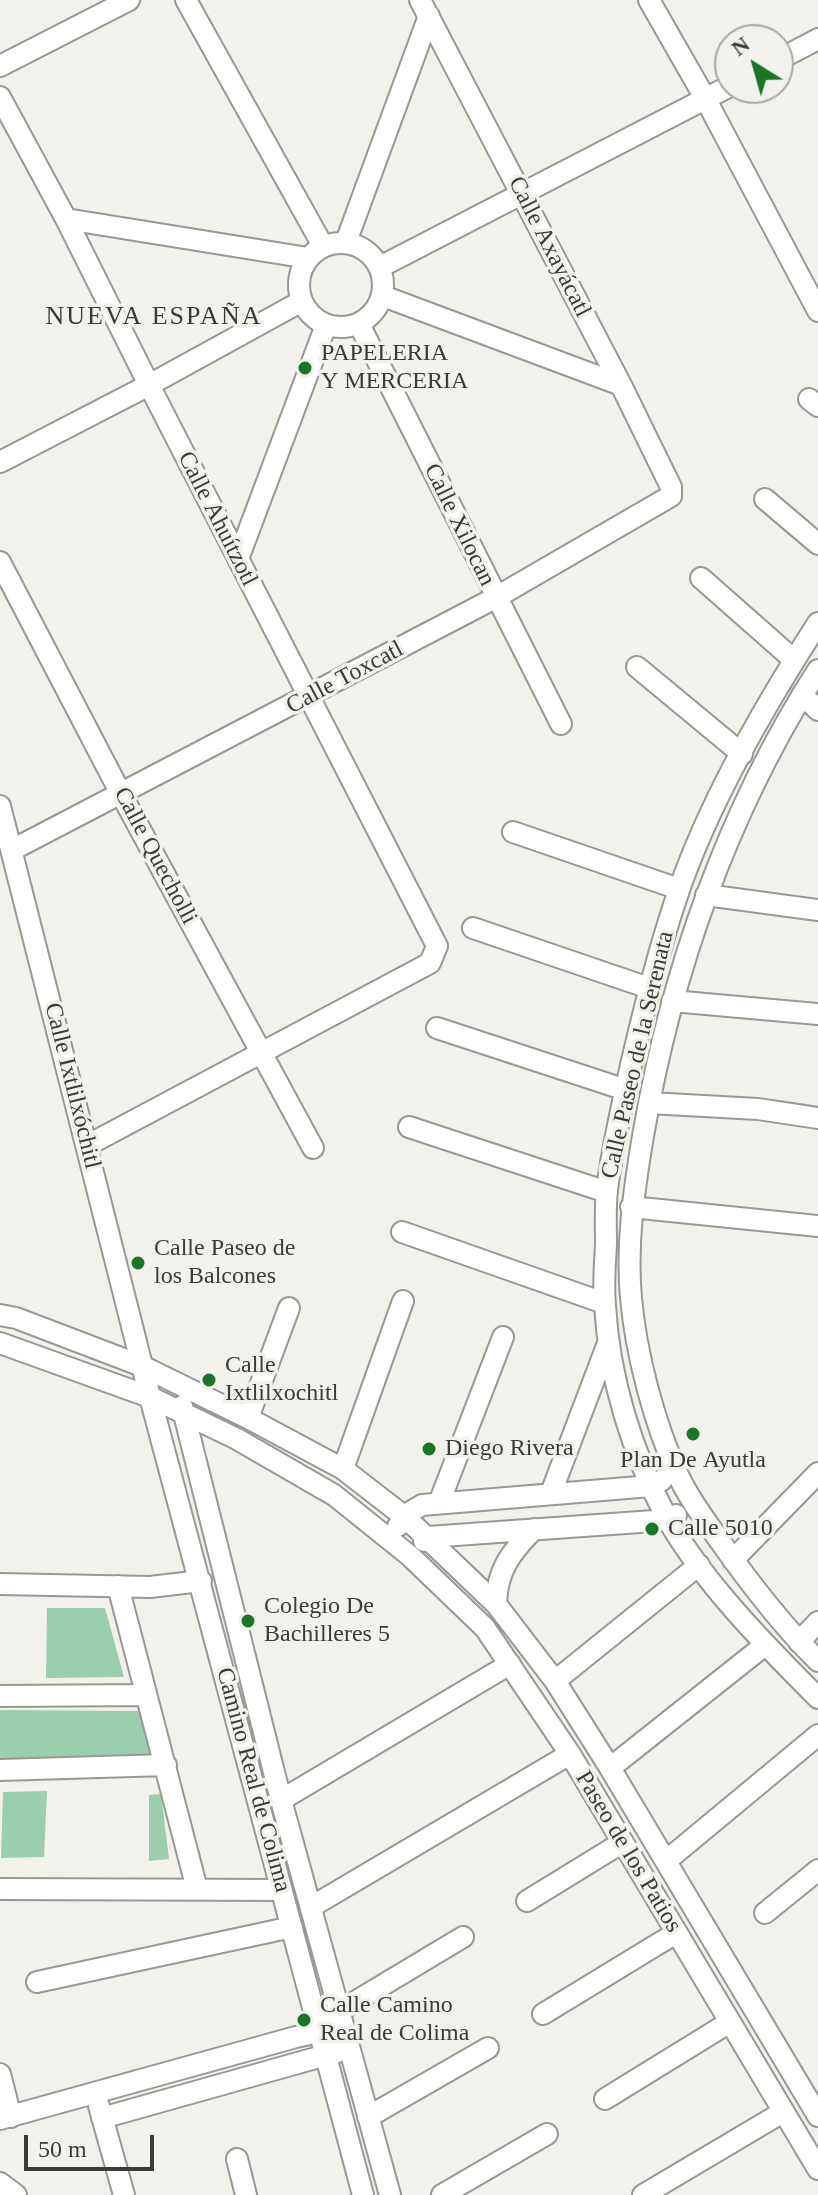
<!DOCTYPE html>
<meta charset="utf-8">
<style>
body{margin:0}
#map{position:relative;width:818px;height:2195px;overflow:hidden;background:#f2f1eb;font-family:Georgia,serif}
canvas{display:block}
.north{position:absolute;left:714px;top:24px;width:80px;height:80px;box-sizing:border-box;background:#f2f1eb;border:2px solid #a9a8a4;border-radius:50%;rotate:323deg;font-size:22px;font-weight:700;line-height:32px;text-align:center;color:#3c3b39}
.north::after{content:'';display:block;margin:auto;width:28px;height:36px;background:#187726;clip-path:polygon(50% 0,100% 100%,50% 72%,0 100%)}
.scale{position:absolute;left:24px;top:2135px;width:130px;height:36px;box-sizing:border-box;border:4px solid #3c3b39;border-top:0;padding-left:10px;font-size:24px;line-height:28px;white-space:nowrap;color:#3c3b39;-webkit-text-stroke:6px #f2f1eb;paint-order:stroke}
</style>
<div id="map">
<canvas width="818" height="2195"></canvas>
<div class="north">N</div>
<div class="scale">50 m</div>
</div>
<script>
const context = document.querySelector('canvas').getContext('2d');
context.lineJoin = 'round';
function fillPath(path, color) { context.fillStyle = color; context.fill(path, 'evenodd'); }
function trace(path, color, width, dash) { context.strokeStyle = color; context.lineWidth = width; context.lineCap = dash ? 'butt' : 'round'; context.setLineDash(dash || []); context.stroke(path); }
function write(font, color, halo, rows, align = 'center') {
  context.font = font + ' Georgia,serif'; context.lineWidth = 7; context.setLineDash([]); context.textBaseline = 'middle'; context.strokeStyle = halo; context.fillStyle = color; for (const [text, x, y, turn = 0] of rows) {
    context.save(); context.translate(x, y); context.rotate((+turn || 0) * Math.PI / 180); context.textAlign = isNaN(turn) ? turn : align; if (halo) context.strokeText(text, 0, 0); context.fillText(text, 0, 0); context.restore();
  }
}
fillPath(new Path2D(`
 M47,1608h58l19,69 -78,1z
 M0,1710l142,1 13,47h-155z
 M47,1791l-3,66 -43,1 2,-66z
 M161,1794l8,65 -20,2v-66z`), '#9aceae');
const minor = new Path2D(`
 M186,0l137,246
 M649,0l56,98 113,213
 M778,60l40,-21
 M0,66l129,-66
 M0,97l66,122 83,166 288,561 -7,17 -342,182
 M66,219l242,39
 M346,242l83,-226
 M299 285a42 42 0 1 1 84 0a42 42 0 1 1-84 0Z
 M380,267l350,-181
 M383,296l238,89
 M359,324l202,400
 M809,399l9,7
 M0,462l149,-77 153,-84
 M765,499l53,45
 M238,559l88,-234
 M0,562l121,232 192,354
 M701,578l93,82
 M818,623c-53,82 -107,175 -139,267 -20,58 -34,116 -48,175 -9,41 -19,83 -24,125 -2,18 -1,36 -1,54 -1,20 -3,41 -1,61 4,73 27,148 62,213 35,63 100,129 151,180
 M637,667l105,87
 M818,670c-90,140 -147,302 -175,466 -9,54 -17,108 -12,162 5,56 23,124 46,175 12,26 29,48 45,71 29,41 60,81 96,117
 M802,695l16,15
 M0,806l150,591 213,798
 M513,832l166,57
 M12,850l483,-252 176,-102v-9l-50,-102 -201,-385
 M706,895l112,15
 M473,928l176,60
 M672,1001l146,13
 M437,1028l189,62
 M649,1103l109,6 60,9
 M409,1127l198,65
 M631,1207l187,19
 M402,1232l202,71
 M0,1315l16,3 126,48 106,52 95,51 62,48 91,87 59,77 55,87 208,348
 M0,1343l150,54 87,42 97,56 76,61 75,72 85,126 248,415
 M182,1406l99,394 109,395
 M248,1418l41,-110
 M343,1469l60,-168
 M551,1493l57,-150
 M439,1503l64,-166
 M398,1526l14,-15 10,-6 229,-19 11,-6
 M424,1541l4,-4 240,-17 8,-5
 M733,1560l85,-87
 M0,1584l150,3 51,-6
 M118,1586l79,303
 M496,1604c1,-34 15,-52 38,-75
 M799,1642l19,-20
 M555,1681l144,-116
 M0,1696l146,-1
 M610,1768l155,-123
 M0,1770l166,-5
 M281,1800l229,-136
 M666,1861l152,-126
 M0,1889l282,1
 M527,1901l96,-59
 M311,1907l259,-153
 M765,1913l53,-43
 M37,1982l255,-55
 M543,2014l133,-81
 M328,2018l135,-81
 M0,2074l11,43
 M605,2099l125,-77
 M99,2106l25,89
 M368,2117l120,-69
 M102,2118l235,-66
 M0,2119l296,-82 37,-8
 M237,2159l9,36
 M0,2183l16,12
 M442,2195l105,-61
 M643,2195l140,-83`);
trace(minor, '#9a9893', 24);
trace(minor, '#fff', 20);
for (const [x, y, r, color] of [
 [305,368,8,"#187726"],
 [138,1263,8,"#187726"],
 [209,1380,8,"#187726"],
 [693,1434,8,"#187726"],
 [429,1449,8,"#187726"],
 [652,1529,8,"#187726"],
 [248,1621,8,"#187726"],
 [304,2020,8,"#187726"]
]) { const dot = new Path2D(); dot.arc(x, y, r, 0, 2 * Math.PI); context.fillStyle = color; context.fill(dot); trace(dot, '#f2f1eb', 3); }
write('24px', '#3c3b39', '#f2f1eb', [
 ["Calle Axayácatl",549,247,63],
 ["Calle Ahuítzotl",217,519,63],
 ["Calle Xilocan",459,525,64],
 ["Calle Toxcatl",345,678,-28],
 ["Calle Quecholli",155,856,62],
 ["Calle Paseo de la Serenata",638,1055,-77],
 ["Calle Ixtlilxóchitl",72,1086,76],
 ["Camino Real de Colima",253,1780,75],
 ["Paseo de los Patios",628,1852,59]
]);
write('24px', '#3c3b39', '#f2f1eb', [
 ["PAPELERIA",321,354],
 ["Y MERCERIA",321,382],
 ["Calle Paseo de",154,1249],
 ["los Balcones",154,1277],
 ["Calle",225,1366],
 ["Ixtlilxochitl",225,1394],
 ["Diego Rivera",445,1449],
 ["Plan De Ayutla",693,1461,"center"],
 ["Calle 5010",668,1529],
 ["Colegio De",264,1607],
 ["Bachilleres 5",264,1635],
 ["Calle Camino",320,2006],
 ["Real de Colima",320,2034]
], 'left');
context.letterSpacing = '2px';
write('26px', '#3c3b39', '#f2f1eb', [
 ["NUEVA ESPAÑA",154,317]
]);
context.letterSpacing = '0px';
</script>
